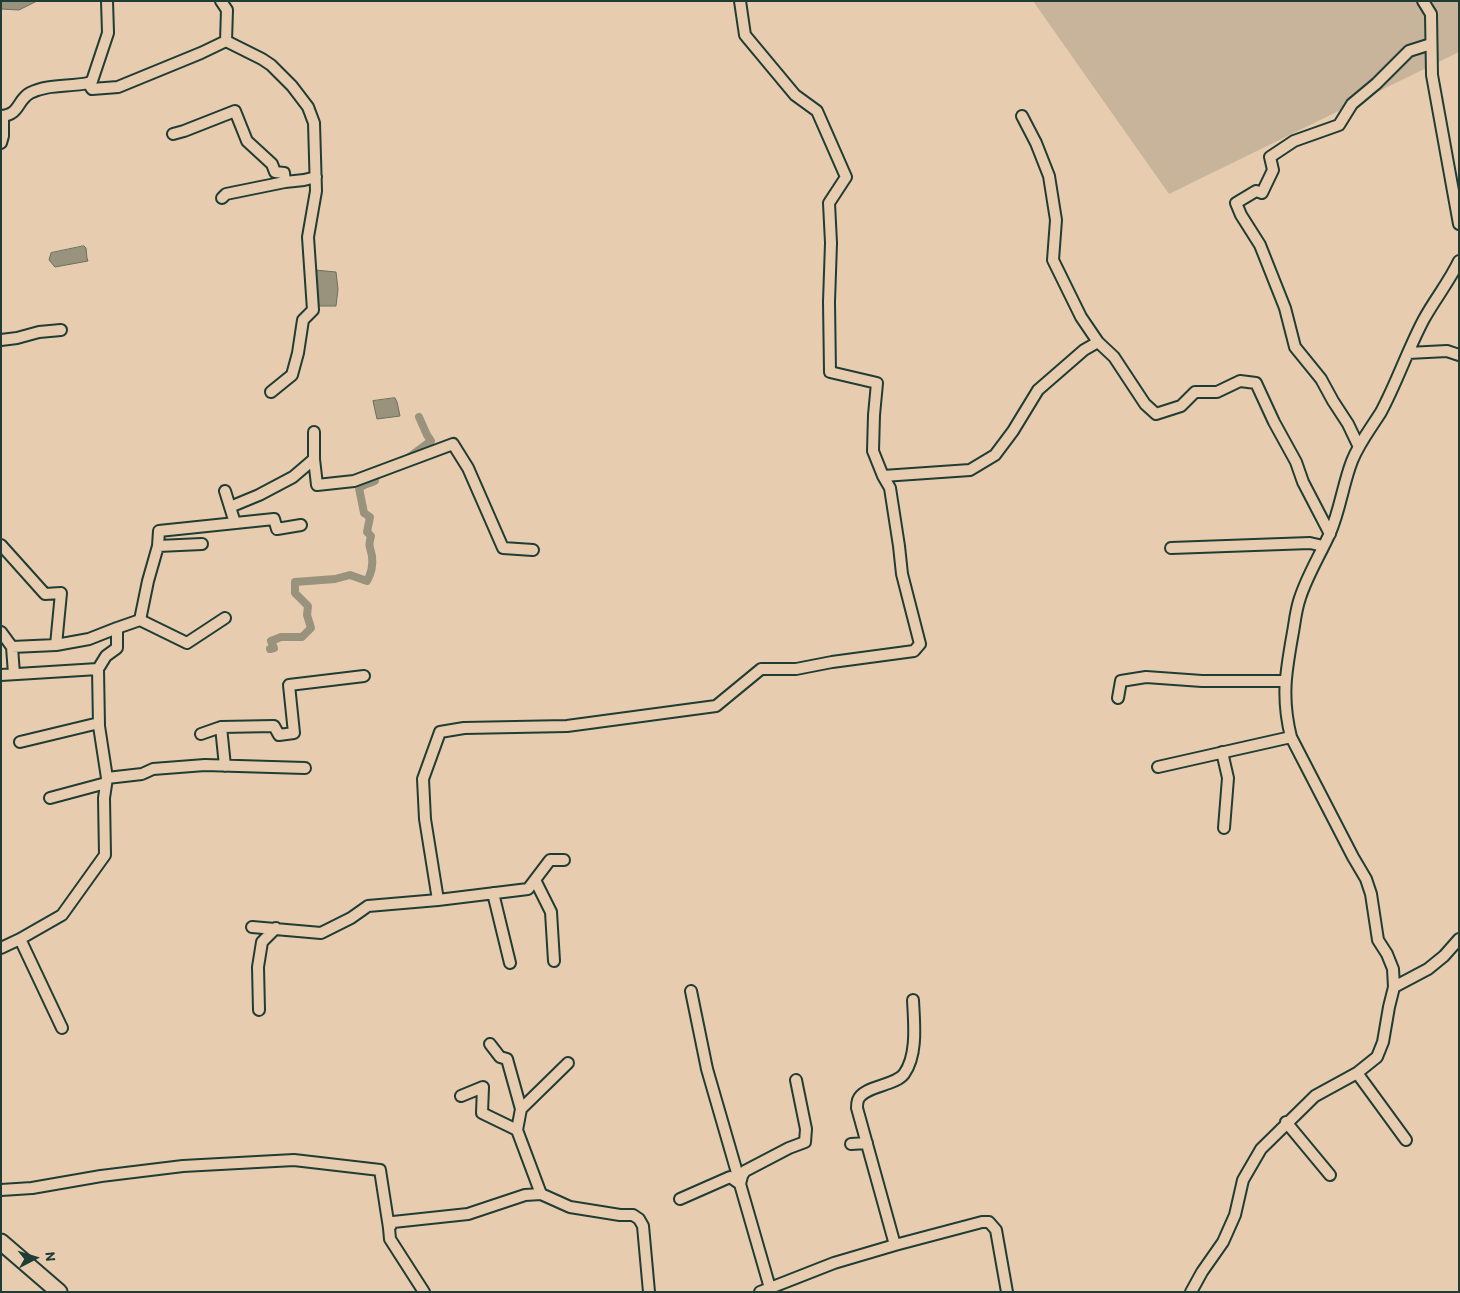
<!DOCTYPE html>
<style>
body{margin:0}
#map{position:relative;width:1460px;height:1293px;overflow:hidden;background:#e8ccaf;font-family:Itim,sans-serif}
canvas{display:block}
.frame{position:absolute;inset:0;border:2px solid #1f3d34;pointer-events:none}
.north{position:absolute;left:10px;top:1233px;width:50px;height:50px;-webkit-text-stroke:4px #e8ccaf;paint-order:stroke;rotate:85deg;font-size:14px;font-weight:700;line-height:20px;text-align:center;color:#1f3d34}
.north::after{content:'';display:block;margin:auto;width:18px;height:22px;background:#1f3d34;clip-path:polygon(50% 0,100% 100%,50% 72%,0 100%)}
</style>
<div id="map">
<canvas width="1460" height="1293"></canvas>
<div class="frame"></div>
<div class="north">N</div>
</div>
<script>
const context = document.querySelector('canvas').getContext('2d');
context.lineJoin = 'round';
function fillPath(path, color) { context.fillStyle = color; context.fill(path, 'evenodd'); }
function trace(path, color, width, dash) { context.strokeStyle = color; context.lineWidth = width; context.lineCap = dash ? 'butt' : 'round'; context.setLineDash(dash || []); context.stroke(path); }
fillPath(new Path2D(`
 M1033,1h426v51l-290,142z`), '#c7b49a');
const water = new Path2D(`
 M2,1h35l-18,9 -18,-1z
 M84,246l2,2 1,10 1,3 -33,6 -6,-7 2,-7z
 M315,270l21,2 2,17 -2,17h-22z
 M395,398l2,4 3,14 -23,3 -4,-18z`);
fillPath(water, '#99937e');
trace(water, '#687160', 1);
trace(new Path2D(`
 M408,458l23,-17 -4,-6 -8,-18
 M270,649l4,-1 -3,-7 10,-4h21l9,-9 -4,-13 1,-9 -13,-13v-11l40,-3 15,-4 17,6c4,-7 6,-17 5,-25 -2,-10 -4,-9 -1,-20l-4,-4 3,-15 -6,-4 -5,-25 5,-3 11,-4v-4l7,-4`), '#99937e', 8);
const minor = new Path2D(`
 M221,1l6,9 -1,31
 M1423,1l8,13 1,61 27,149
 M226,41l36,18 9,6 21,21 16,21 6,16 2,68 -8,46 5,73 -10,10 -5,33 -6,22 -21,17
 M88,83l4,-2 16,-48 -1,-32
 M1,116c19,-1 16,-16 29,-23 18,-9 39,-6 58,-10l4,6 26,-2 83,-34 25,-12
 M1022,116l14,27 13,33 7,44 -3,40 28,57 17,25 16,15 31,47 11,10 25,-8 14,-14h22l23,-11 16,2 18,39 22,40 7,20 27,52
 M173,134l11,-3 51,-20 12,30 25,23 3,8 9,1 1,9
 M1,143l2,-7v-20
 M222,198l4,-4 59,-12 19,-2 12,-3
 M1,340l16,-2 22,-6 22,-2
 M1408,353l39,-2 12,4
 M1359,447l-11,-23 -15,-23 -12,-22 -26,-32 -10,-39 -25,-63 -19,-30 -5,-12 20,-12 6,2 11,-23 -3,-13 24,-16 45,-16 13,-21 24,-20 33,-33 22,-7
 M314,459l3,26 37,-4 99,-37 15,24 35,80 30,2
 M883,476l87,-6 25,-15 18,-24 25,-41 46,-40 14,-8
 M225,491l10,32
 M230,507l29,-12 34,-18 21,-18v-27
 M1,545l44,49 16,-1 -5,52
 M158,546l1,-15 115,-12 3,10 24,-4
 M1171,548l139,-5 13,3
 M140,620l47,23 38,-25
 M117,628l23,-8 8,-39 10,-35 44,-2
 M1,632l11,15
 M14,674l-2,-27 44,-2 33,-6 28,-11v20l-11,8 -8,13 1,57 8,52 -3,20 1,57 -43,60 -42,24 42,89
 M1,675l97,-6
 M1118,698l3,-17 25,-4 56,4h83
 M201,734l20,-7
 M20,742l79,-19
 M1222,752l6,26 -4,50
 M225,766l-4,-39 53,-1 5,9 15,-2 -5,-48 75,-9
 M1158,767l133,-30
 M107,778l35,-4 11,-5 52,-4 100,3
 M50,798l56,-15
 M535,880l16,32 3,49
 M493,893l17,70
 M438,900l-13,-81 -2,-40 17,-47 24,-4 103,-2 149,-20 45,-37h35l36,-7 82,-11 6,-7 -18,-70 -3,-28 -9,-58 -7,-12 -10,-25 1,-36 3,-32 -47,-11 -1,-70 2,-59 -2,-40 17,-26 -29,-66 -22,-16 -50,-60 -5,-34
 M252,927l69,6 30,-15 17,-12 70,-6 90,-11 22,-29h14
 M1,948l19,-9
 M1394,987l34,-18 16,-13 15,-17
 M691,991l16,78 33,114
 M259,1010l-1,-43 4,-25 14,-14
 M1357,1073l49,67
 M461,1096l22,-9 -1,26 35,17 4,-21 -14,-50 -7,-2 -10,-13
 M521,1109l47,-46
 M1286,1122l44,53
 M517,1130l24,64
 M851,1144l16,-1
 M1,1190l31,-2 69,-12 82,-10 111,-6 86,10 9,58
 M680,1199l50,-22 10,7
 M895,1245l87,-23h7l7,8 11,62
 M770,1288l-30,-104 2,-8 3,-5 44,-23 16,-6 1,-13 -10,-49
 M424,1292l-34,-53 -1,-11 4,-6 75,-8 57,-19 16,-1 29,13 50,8h13l6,4 4,7 6,66
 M760,1292l74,-29 61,-18 -38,-137c0,-2 0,-5 1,-8 5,-14 37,-14 46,-26 14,-19 10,-52 9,-74
 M1191,1292l11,-20 21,-30 12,-27 8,-35 18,-31 54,-53 42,-23 20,-16 6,-15 6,-35 5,-20 -1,-18 -6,-15 -9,-14 -7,-46 -5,-15 -13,-22 -62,-120c-10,-40 -5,-66 2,-105 2,-11 3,-23 7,-34 7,-22 20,-43 30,-65 10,-23 13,-49 22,-72 7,-18 19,-33 29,-49 16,-30 27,-63 43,-93 11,-20 25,-37 35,-58`);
const highway = new Path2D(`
 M1,1242l58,50`);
trace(minor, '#1f3d34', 14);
trace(highway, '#1f3d34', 19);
trace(minor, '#e8ccaf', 10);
trace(highway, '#e8ccaf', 15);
</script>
